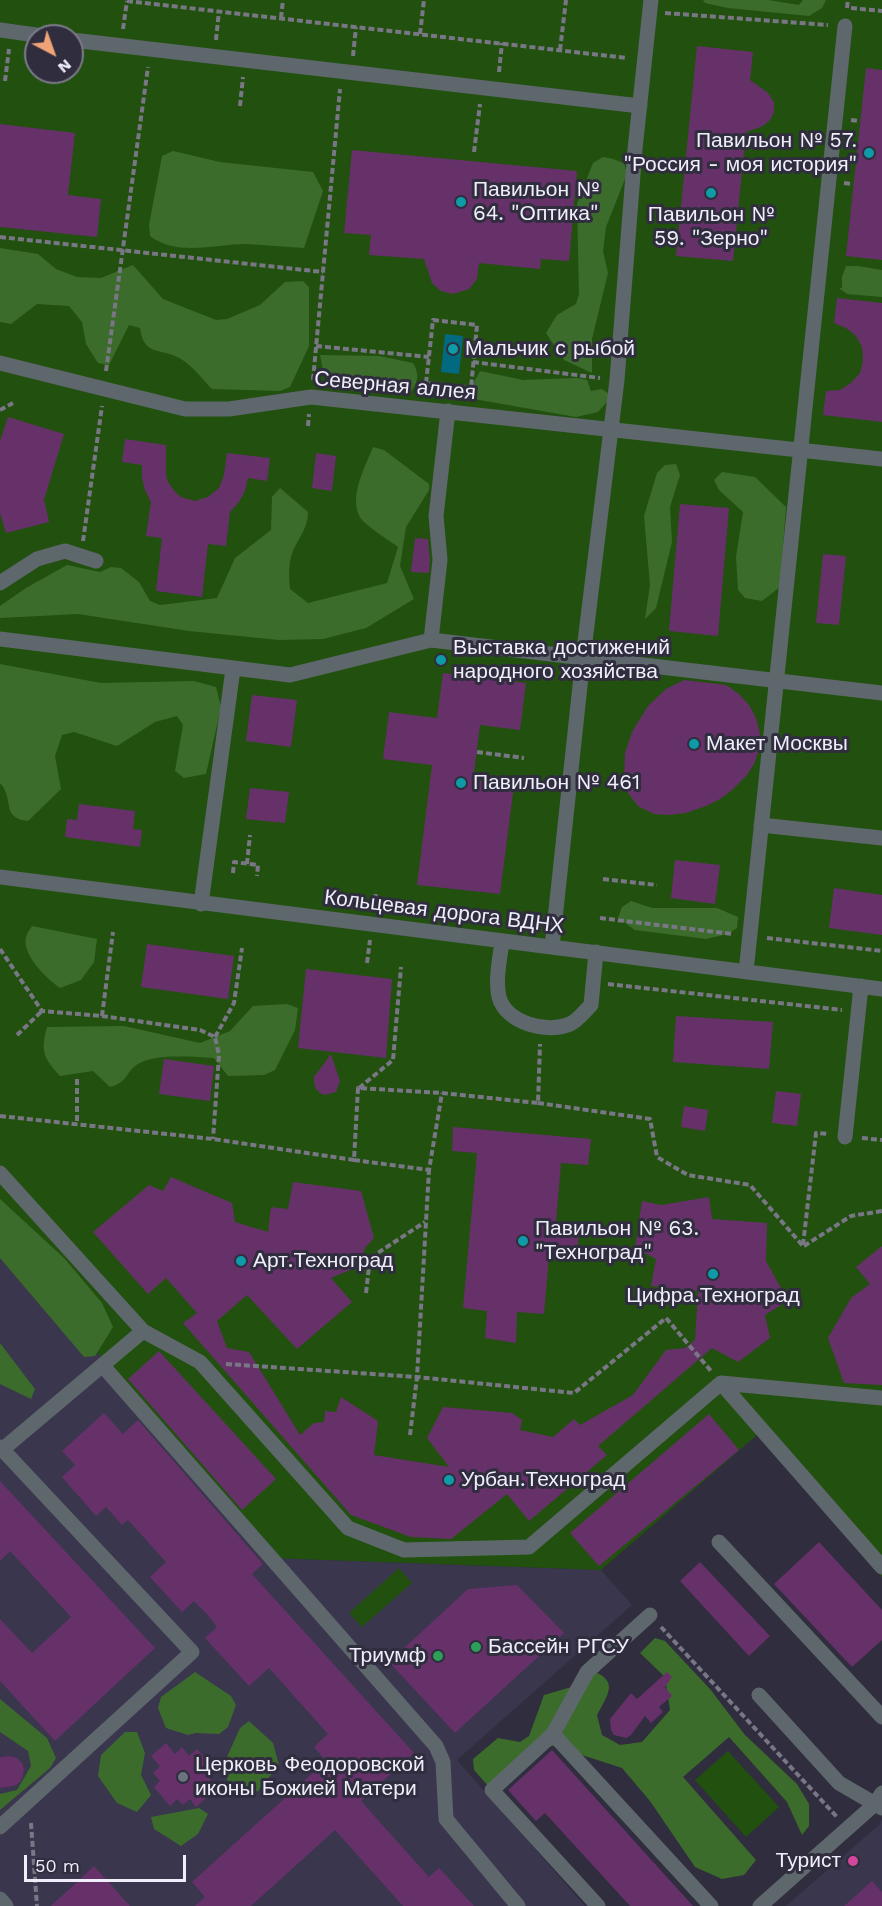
<!DOCTYPE html>
<meta charset="utf-8">
<style>
body{margin:0}
#map{position:relative;width:882px;height:1906px;overflow:hidden;background:#2f2d3e;font-family:"Work Sans",sans-serif}
canvas{display:block}
.north{position:absolute;left:24px;top:24px;width:60px;height:60px;box-sizing:border-box;background:#2f2d3e;border:2px solid #7c7a89;border-radius:50%;rotate:139deg;font-size:16px;font-weight:700;line-height:24px;text-align:center;color:#efeefa}
.north::after{content:'';display:block;margin:auto;width:21px;height:27px;background:#efa376;clip-path:polygon(50% 0,100% 100%,50% 72%,0 100%)}
.scale{position:absolute;left:24px;top:1855px;width:162px;height:27px;box-sizing:border-box;border:3px solid #efeefa;border-top:0;padding-left:8px;font-size:18px;line-height:21px;white-space:nowrap;color:#efeefa;-webkit-text-stroke:4px #2f2d3e;paint-order:stroke}
</style>
<div id="map">
<canvas width="882" height="1906"></canvas>
<div class="north">N</div>
<div class="scale">50 m</div>
</div>
<script>
const context = document.querySelector('canvas').getContext('2d');
context.lineJoin = 'round';
function fillPath(path, color) { context.fillStyle = color; context.fill(path, 'evenodd'); }
function trace(path, color, width, dash) { context.strokeStyle = color; context.lineWidth = width; context.lineCap = dash ? 'butt' : 'round'; context.setLineDash(dash || []); context.stroke(path); }
function write(font, color, halo, rows, align = 'center') {
  context.font = font + ' "Work Sans",sans-serif'; context.lineWidth = 6; context.setLineDash([]); context.textBaseline = 'middle'; context.strokeStyle = halo; context.fillStyle = color; for (const [text, x, y, turn = 0] of rows) {
    context.save(); context.translate(x, y); context.rotate((+turn || 0) * Math.PI / 180); context.textAlign = isNaN(turn) ? turn : align; if (halo) context.strokeText(text, 0, 0); context.fillText(text, 0, 0); context.restore();
  }
}
fillPath(new Path2D(`
 M0,1248l127,137 144,173 330,12 31,35 -175,155 128,146h-585z
 M882,1819v87h-96l94,-82z`), '#39364d');
fillPath(new Path2D(`
 M0,0h882v1577l-124,-143 -157,136 -330,-12 -144,-173 -127,-137zM36,36h36v36h-36z
 M399,1568l13,15 -50,44 -13,-14z
 M728,1751l51,56 -33,30 -51,-57z`), '#22500f');
fillPath(new Path2D(`
 M703,0h65l31,5 4,-5h23l-4,8 -13,8 -81,-8 -23,-5z
 M173,151l47,11 93,10 10,19 -19,57c-19,-1 -38,-3 -57,-4 -32,0 -69,13 -97,-8l-1,-11 13,-69z
 M603,157l10,2 11,4 3,11 -21,53 -3,24 5,22 -16,66v34l-28,-13 -18,-27 11,-18 19,-11 3,-10 -2,-90 16,-41z
 M0,248l38,6 18,15 21,8 24,1 32,-13 30,34 53,21 11,-1 33,-14 25,-23 18,-1 6,6v59l-19,41 -10,4 -68,-2c-9,-9 -19,-23 -31,-30 -19,-12 -37,-1 -41,-31l-11,-3 -20,40 -11,-2 -12,-19 -4,-22 -13,-16 -32,-2 -26,20 -11,-2z
 M846,266h12l24,4v27l-35,-3 -8,-6h3v-11z
 M320,355l59,1 34,7c7,12 5,19 -3,30l-77,-14 -9,-4z
 M480,371l43,9 54,-2 10,2 4,11 11,-2 10,7 -14,16 -22,5 -102,-18 -5,-8z
 M373,447l11,3 45,34v6l-23,37 -6,39 14,33 -48,29 -43,11 -44,1 -90,-9 -111,-17 -78,4v-12l26,-18 41,-23 33,7 11,-5 10,1 18,14 11,19 10,4 57,-7 18,-40 36,-28 1,-33 8,-9 28,24c0,16 -9,25 -15,39 -5,11 -4,26 -3,38l18,14 79,-20 11,-36c-11,-8 -24,-16 -34,-25 -19,-19 1,-55 9,-75z
 M676,464l4,11 -10,32 2,35 -16,66 -11,11 5,-34 -6,-69 13,-43 8,-8z
 M722,472l33,5 31,30 -6,80 -18,14 -17,-3 -7,-8 -2,-33 7,-45 -24,-22 -5,-10z
 M0,664l101,19 93,-2 22,6 5,20 -15,67 -22,4 -9,-7 8,-46 -6,-9 -22,6 -38,24 -43,-14 -12,3 -7,21 6,33 -33,32c-28,-3 -13,-22 -28,-38z
 M631,901l21,7h65l21,9 -1,11 -9,6 -22,5 -71,-9 -17,-12 4,-11z
 M32,926l65,13 -3,23 -13,18 -21,8c-14,-10 -41,-35 -33,-54 1,-3 4,-5 5,-8z
 M287,1004l11,4 -3,22 -20,40 -11,5 -36,1 -14,-18c-21,-1 -58,-5 -76,6 -14,9 -9,18 -28,23l-17,-16 -33,5c-16,-18 -20,-24 -13,-49l77,-1 76,17 30,-12 23,-25z
 M0,1199l64,59 38,45 11,24 -18,29 -11,1 -84,-99z
 M0,1343l35,46 -4,10 -31,-15z
 M655,1638l10,3 45,48 35,46 52,49 12,20v22l-7,9 -15,-33 -58,-65 -46,40 73,83 -12,15 -22,4 -27,-12 -45,-66 -28,-33 -68,-22 -12,1 -53,40 -15,-17 -1,-11 25,-21 22,4 9,-6 15,-41 31,-9 8,-20c33,14 31,19 14,49l5,20 18,10 22,-3 28,-32 -5,-33 -25,-24z
 M195,1672l36,24 5,9 -8,22 -9,7 -23,-1 -8,2 -22,-7 -8,-20 3,-11z
 M0,1699l47,39 9,20 -6,10 -50,42v-16l17,-4 14,-24 -3,-15 -28,-19z
 M249,1721l24,22 6,22 -21,26 -23,5 -13,-28 18,-40z
 M125,1732h12l8,21 -4,22 10,20 -14,17 -20,-9 -19,-27 3,-21z
 M199,1808l9,6 -10,20 -17,12 -27,-17 -3,-12z`), '#3c6c2b');
fillPath(new Path2D(`
 M445,334l18,2 -4,38 -18,-2z`), '#016980');
fillPath(new Path2D(`
 M697,46l56,6 -3,28 18,13 6,9v10l-4,8 -7,6 -17,6 -13,129 -57,-5z
 M866,68l16,2v190l-36,-4z
 M0,124l75,9 -7,62 33,4 -4,38 -97,-10z
 M352,150l225,21 -8,90 -28,-2 -1,10 -61,-6 -2,16 -8,10 -16,5 -12,-3 -9,-8 -8,-24 -55,-4 2,-20 -27,-2z
 M837,298l45,5v119l-59,-7 3,-24 14,-1 11,-7 9,-10 3,-12 -1,-14 -6,-11 -10,-8 -12,-5z
 M8,417l56,17 -20,66 5,22 -43,11 -6,-20v-72z
 M125,439l41,6v30l2,7 8,11 5,4 14,4 13,-4 11,-9 5,-13 3,-22 43,5 -3,23 -19,-3 -3,13 -6,11 -9,10 -4,34 -18,-2 -6,53 -46,-6 6,-53 -16,-2 5,-34 -6,-12 -3,-12v-13l-20,-3z
 M316,453l20,3 -4,35 -20,-3z
 M680,504l49,4 -11,128 -49,-5z
 M415,538l13,1 2,21 -1,13 -18,-1z
 M823,554l23,2 -7,69 -23,-2z
 M443,673l83,10 -6,47 -40,-5 -7,55 41,5 -14,109 -83,-9 15,-120 -49,-6 6,-47 48,6z
 M684,680l42,5 13,9 10,11 7,13 4,16 -1,16 -5,14 -8,12 -14,14 -12,9 -14,7 -20,7 -18,2 -14,-1 -16,-8 -10,-13 -4,-17 1,-23 7,-21 16,-26 18,-17z
 M252,695l45,5 -6,47 -45,-6z
 M250,788l39,4 -4,31 -39,-4z
 M79,804l56,7 -2,18 9,1 -2,17 -75,-10 2,-18 10,1z
 M675,860l45,5 -5,39 -44,-6z
 M834,888l48,7v40l-53,-7z
 M147,944l87,12 -6,43 -87,-12z
 M306,969l86,10 -6,79 -88,-10z
 M676,1016l97,6 -4,47 -96,-7z
 M331,1054l9,27 -4,11 -11,3 -5,-2 -4,-4 -2,-6v-6z
 M164,1059l50,7 -4,35 -51,-7z
 M776,1091l25,3 -4,32 -25,-3z
 M684,1106l24,4 -3,21 -24,-4z
 M453,1127l138,12 -3,26 -27,-2 -5,59 24,4 -4,32 -27,-2 -5,58 -27,-2 -1,31 -31,-5 2,-27 -24,-3 14,-155 -25,-2z
 M171,1177l61,26 3,19 33,10 3,-25 17,2 5,-27 68,9 13,47 -9,10 -5,18 -29,12 21,24 -55,47 -50,-54 -30,26 10,27 22,4 51,83 14,-12 10,-1 1,-11 11,1 5,-15 37,24 -4,34 75,12 -22,-29 16,-31 69,6 10,7 -2,10 33,7 21,-18 6,6 53,-30 33,-45 19,-2 10,-8 3,-49 -47,-5 5,-27 -21,-11 7,-47 19,4 48,-8 3,22 55,4 -1,38 22,40 -23,14 5,23 -32,24 -26,-14 -114,98 9,9 -78,66 -22,-27 -56,45 -40,-2 -60,-22 -168,-192 14,-10 -31,-35 -18,16 -55,-62 56,-47 14,6z
 M882,1246v139l-38,-2 -16,-45 23,-40 19,-14 -14,-17z
 M159,1351l117,128 -34,31 -114,-131z
 M104,1413l19,21 15,-14 125,144 -11,10 162,179 -53,48 68,76 10,-9 35,38h-71l-68,-76 -84,76h-56l10,-9 -13,-15 134,-121 -12,-14 14,-13 -59,-66 -20,18 -44,-48 12,-11 -10,-13 -13,-13 -12,11 -32,-35 16,-15 -38,-42 -6,5 -16,-18 -10,9 -34,-39 13,-12 -13,-14z
 M709,1414l30,36 -140,116 -29,-33z
 M0,1481l155,167 -100,93 -55,-60v-62l32,34 39,-36 -61,-66 -10,10z
 M819,1542l63,68v30l-30,27 -78,-83z
 M700,1562l70,74 -21,20 -69,-75z
 M517,1585l47,48 -109,100 -66,-71 79,-73z
 M667,1672l5,5 -7,10 7,9 -13,11 4,5 -12,11 -6,-7 -14,19 -5,3 -12,-3 -3,-5 -1,-11 21,-26 6,6z
 M166,1743l9,11 7,-7 7,9 8,-7 16,18 -8,7 6,6 -7,6 6,8 -14,13 -6,-8 -7,6 -6,-6 -7,7 -16,-19 6,-6 -7,-8 7,-7 -9,-10z
 M552,1750l141,156h-63l-85,-93 -9,8 -28,-31z
 M10,1756l7,2 5,5 2,6 -1,7 -3,6 -6,4 -14,2v-31z
 M94,1866l36,40h-79l26,-24z
 M872,1881l10,11v14h-38z`), '#663169');
trace(new Path2D(`
 M127,1l500,57
 M847,8l1,-8
 M851,8l31,3
 M665,13l163,12
 M281,18l2,-18
 M123,29l4,-28
 M420,34l4,-34
 M216,40l3,-29
 M560,50l6,-50
 M353,56l3,-29
 M499,72l3,-29
 M5,81l4,-32
 M240,106l3,-29
 M851,120l9,1
 M474,152l6,-48
 M844,183l9,1
 M0,237l323,35
 M433,320l44,5 -6,63 -45,-5z
 M316,346l113,11
 M473,362l127,16
 M106,371l42,-304
 M313,380l27,-291
 M0,410l13,-7
 M308,426l1,-12
 M83,541l19,-135
 M477,752l47,6
 M247,864l3,-29
 M233,873l1,-11 24,3 -1,11
 M603,879l54,6
 M374,909l2,-18
 M600,918l133,16
 M767,938l115,13
 M0,949l42,62 60,5 98,14 15,7 4,18 -6,84
 M367,963l3,-23
 M608,984l234,26
 M102,1016l11,-84
 M17,1035l25,-24
 M215,1037l19,-34 8,-55
 M77,1079v44
 M359,1088l34,-28 8,-93
 M538,1103l112,16 7,38 31,18 62,10 53,61
 M0,1116l213,23 141,21 4,-72 84,5 96,10 2,-59
 M862,1138l20,2
 M354,1160l75,10 13,-77
 M803,1245l13,-112 12,1
 M804,1246l47,-30 31,-5
 M366,1293l4,-35 55,-36
 M226,1364l191,13 157,16 92,-75 45,53
 M410,1435l7,-58 12,-207
 M661,1627l176,190
 M31,1823l6,83`), '#797786', 4, [6, 3]);
trace(new Path2D(`
 M0,30l43,6
 M72,40l568,66
 M0,363l185,46h44l82,-12 571,62
 M0,583l37,-24 28,-8 31,10
 M0,639l290,36 141,-35 451,53
 M431,640l9,-80 -4,-44 12,-105
 M761,825l121,13
 M0,877l882,112
 M201,904l32,-235
 M502,941c-2,18 -7,38 -3,56 7,26 48,37 71,27 7,-3 15,-13 21,-19l5,-53
 M552,947l31,-289 34,-278 18,-231 16,-149
 M746,972l99,-946
 M845,1137l16,-151
 M0,1173l143,158 57,31 148,166 56,22 125,-3 192,-164 161,15
 M103,1366l333,380 7,16 3,57 72,87
 M721,1383l161,184
 M0,1447l192,205 -192,175
 M3,1449l140,-118
 M719,1542l163,175
 M759,1695l80,88 43,25
 M553,1734l158,172
 M0,1899l6,7
 M598,1906l-106,-116 61,-56 34,-62 63,-57
 M760,1906l115,-102 7,-11`), '#5e676c', 15);
for (const [x, y, r, color] of [
 [869,153,6,"#0f9aa8"],
 [711,193,6,"#0f9aa8"],
 [461,202,6,"#0f9aa8"],
 [453,349,6,"#0f9aa8"],
 [441,660,6,"#0f9aa8"],
 [694,744,6,"#0f9aa8"],
 [461,783,6,"#0f9aa8"],
 [523,1241,6,"#0f9aa8"],
 [241,1261,6,"#0f9aa8"],
 [713,1274,6,"#0f9aa8"],
 [449,1480,6,"#0f9aa8"],
 [476,1647,6,"#2e9e5b"],
 [438,1656,6,"#2e9e5b"],
 [183,1777,6,"#6b7280"],
 [853,1861,6,"#d1479c"]
]) { const dot = new Path2D(); dot.arc(x, y, r, 0, 2 * Math.PI); context.fillStyle = color; context.fill(dot); trace(dot, '#2f2d3e', 2); }
write('21px', '#efeefa', '#2f2d3e', [
 ["Павильон № 57.",857,141,"right"],
 ["\"Россия - моя история\"",857,165,"right"],
 ["Павильон №",473,190],
 ["64. \"Оптика\"",473,214],
 ["Павильон №",711,215,"center"],
 ["59. \"Зерно\"",711,239,"center"],
 ["Мальчик с рыбой",465,349],
 ["Выставка достижений",453,648],
 ["народного хозяйства",453,672],
 ["Макет Москвы",706,744],
 ["Павильон № 461",473,783],
 ["Павильон № 63.",535,1229],
 ["\"Техноград\"",535,1253],
 ["Арт.Техноград",253,1261],
 ["Цифра.Техноград",713,1296,"center"],
 ["Урбан.Техноград",461,1480],
 ["Бассейн РГСУ",488,1647],
 ["Триумф",426,1656,"right"],
 ["Церковь Феодоровской",195,1765],
 ["иконы Божией Матери",195,1789],
 ["Турист",841,1861,"right"]
], 'left');
write('21px', '#efeefa', '#2f2d3e', [
 ["Северная аллея",395,386,5],
 ["Кольцевая дорога ВДНХ",444,912,7]
]);
</script>
